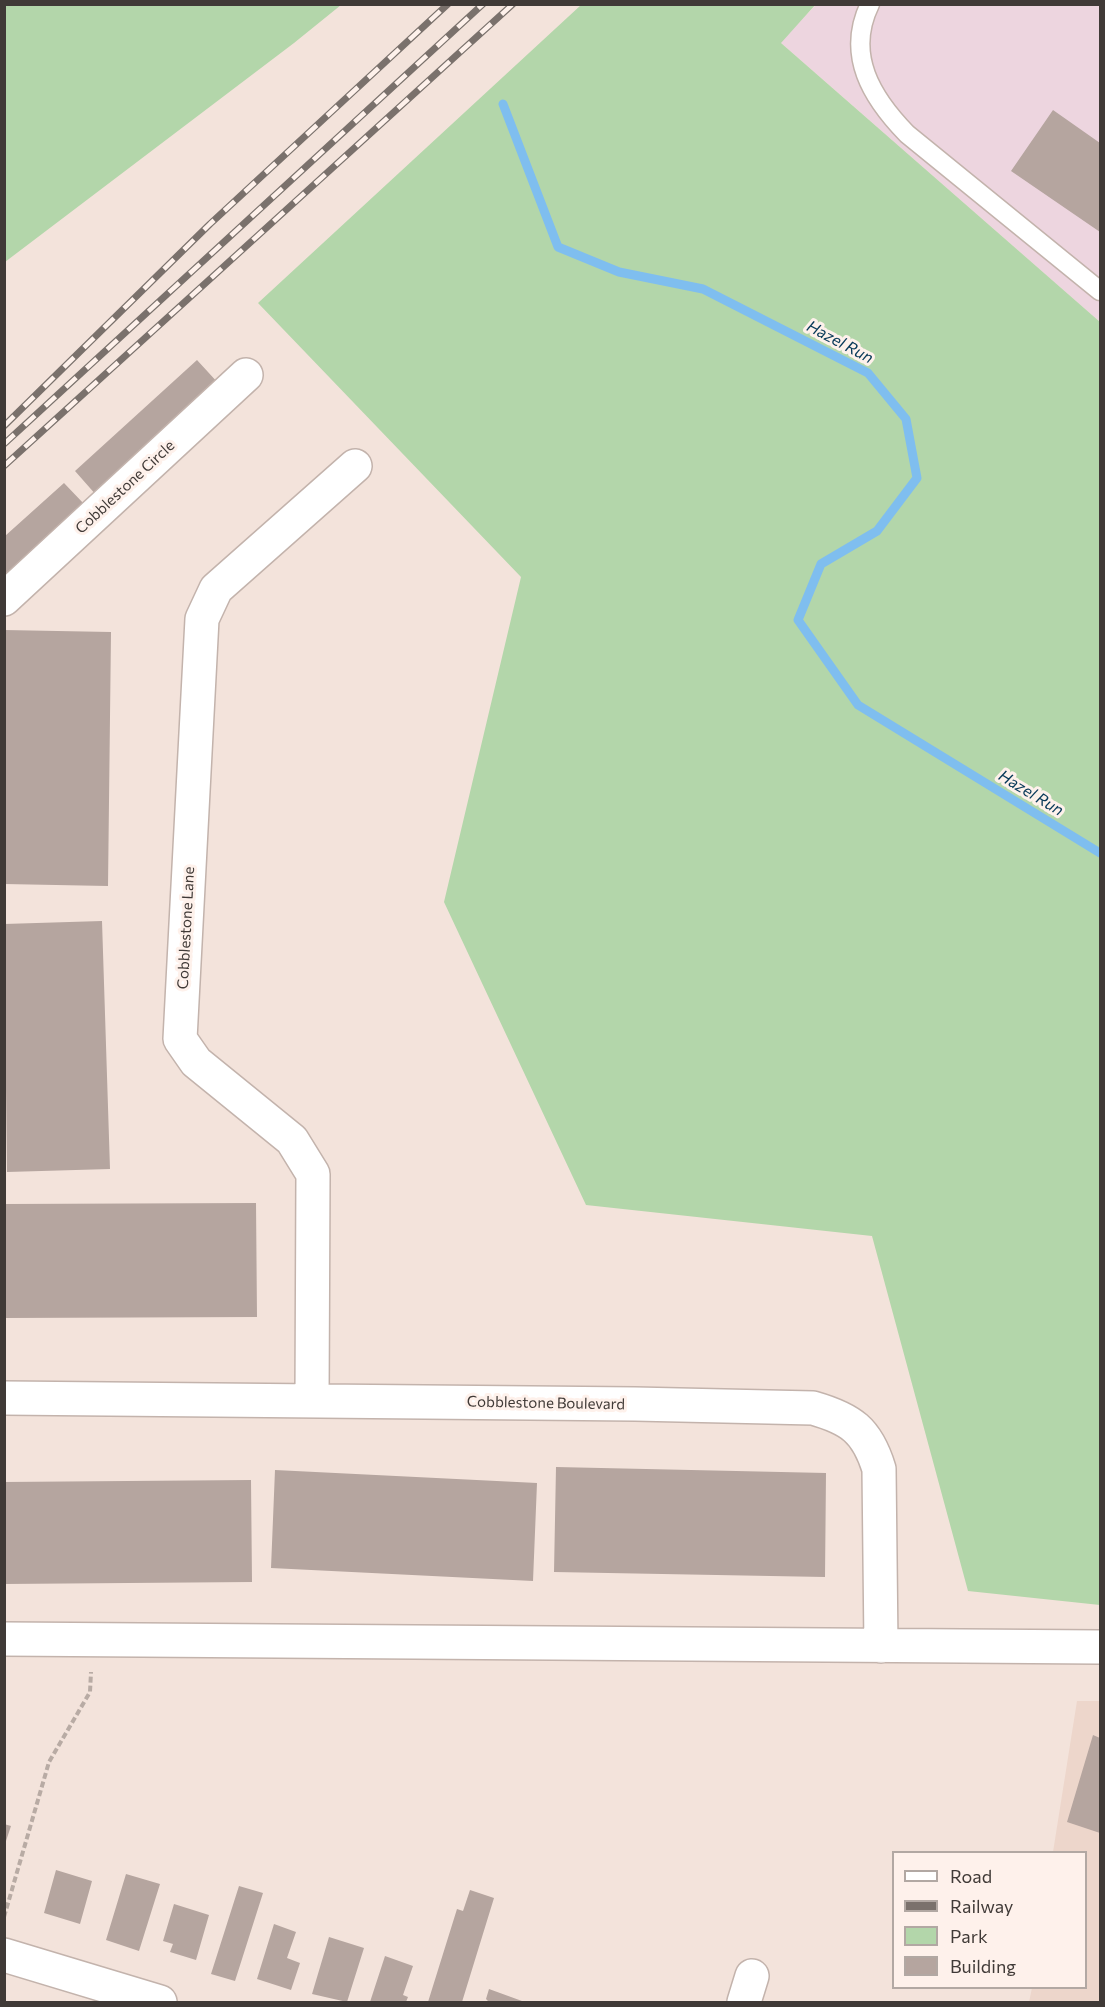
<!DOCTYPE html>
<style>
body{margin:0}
#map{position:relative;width:1105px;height:2007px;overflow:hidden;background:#f3e3db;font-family:Commissioner,sans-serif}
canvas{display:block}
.frame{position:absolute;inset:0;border:6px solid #403a37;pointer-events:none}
.legend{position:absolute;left:892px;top:1851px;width:195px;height:138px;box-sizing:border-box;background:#fef1eb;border:2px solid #b2a8a3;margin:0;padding:8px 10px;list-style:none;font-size:18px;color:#403a37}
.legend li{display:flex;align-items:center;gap:12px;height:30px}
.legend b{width:30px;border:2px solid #b2a8a3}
</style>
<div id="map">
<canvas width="1105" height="2007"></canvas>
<div class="frame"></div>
<ul class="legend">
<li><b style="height:8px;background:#fff"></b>Road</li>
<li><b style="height:8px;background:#7a716c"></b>Railway</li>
<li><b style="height:16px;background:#b3d6aa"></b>Park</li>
<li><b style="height:16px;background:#b5a59f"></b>Building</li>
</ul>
</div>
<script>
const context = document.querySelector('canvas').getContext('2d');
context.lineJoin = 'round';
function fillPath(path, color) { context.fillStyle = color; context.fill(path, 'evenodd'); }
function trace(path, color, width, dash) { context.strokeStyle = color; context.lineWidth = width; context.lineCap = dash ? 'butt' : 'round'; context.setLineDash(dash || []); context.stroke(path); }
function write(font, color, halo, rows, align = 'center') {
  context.font = font + ' Commissioner,sans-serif'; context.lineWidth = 6; context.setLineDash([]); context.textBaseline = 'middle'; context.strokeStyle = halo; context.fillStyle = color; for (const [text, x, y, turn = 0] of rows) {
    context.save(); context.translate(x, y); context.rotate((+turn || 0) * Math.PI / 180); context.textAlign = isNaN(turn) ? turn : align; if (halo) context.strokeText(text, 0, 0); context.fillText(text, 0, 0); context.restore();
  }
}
fillPath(new Path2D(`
 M1077,1701h23v301h-71l3,-14h54v-136h-33z`), '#edd6cb');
fillPath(new Path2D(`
 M816,5h284v317l-320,-280z`), '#edd5df');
fillPath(new Path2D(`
 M5,4h336v1l-47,38 -289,219z
 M816,4l-35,39 319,279v1283l-132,-14 -96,-355 -286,-31 -142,-303 77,-325 -263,-274 323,-298z`), '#b3d6aa');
trace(new Path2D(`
 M503,104l55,143 61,25 84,17 165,84 38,46 11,59 -40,53 -56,33 -23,56 60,85 242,148`), '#7fbeef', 9);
fillPath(new Path2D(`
 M1053,110l47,33v89l-89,-61z
 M197,360l22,24 -122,112 -22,-25z
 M64,483l21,22 -80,73v-42z
 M4,630l107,2 -3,254 -104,-2z
 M102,921l8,248 -103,3 -3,-248z
 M256,1203l1,114 -251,1 -1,-114z
 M556,1467l270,6 -1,104 -271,-5z
 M275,1470l262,13 -4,98 -262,-13z
 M251,1480l1,102 -248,2v-102z
 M1093,1735l7,3v95l-33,-11z
 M4,1824l7,2 -6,18h-1z
 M56,1870l36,11 -12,43 -36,-11z
 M126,1874l34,10 -21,67 -33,-11z
 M239,1886l24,7 -28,88 -24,-7z
 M470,1890l24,8 -32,104h-34l29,-93 6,2z
 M174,1904l35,11 -13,45 -26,-8 3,-8 -10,-3z
 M274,1924l22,8 -9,26 13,5 -9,27 -34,-11z
 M329,1937l35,11 -17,54 -35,-8z
 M385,1956l28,10 -10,29 5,2 -2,5h-36z
 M489,1989l33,12 -1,1h-32l-3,-3z`), '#b5a59f');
const lane = new Path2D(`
 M870,4c-25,51 2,94 37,130l193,157`);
const street = new Path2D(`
 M4,599l242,-224
 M4,1398l631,6 178,4c38,11 54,22 66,61l2,177
 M312,1400l1,-226 -21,-34 -96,-78 -16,-23 22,-420 14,-30 139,-123
 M4,1639l1096,8
 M744,2002l8,-26`);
const secondary = new Path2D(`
 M4,1955l156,47`);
trace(lane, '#c3b3ac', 21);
trace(street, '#c3b3ac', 36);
trace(secondary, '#c3b3ac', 36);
trace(new Path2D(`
 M4,1917l45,-155 41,-70 1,-20`), '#b8aba4', 4, [6, 3]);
trace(lane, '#fff', 18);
trace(street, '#fff', 33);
trace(secondary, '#fff', 33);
const rail = new Path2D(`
 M4,426l206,-202 238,-220
 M4,444l479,-440
 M4,466l509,-462`);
trace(rail, '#7a716c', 7);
trace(rail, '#fef1eb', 4.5, [14]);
write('15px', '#403a37', '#fef1eb', [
 ["Cobblestone Circle",125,487,-43],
 ["Cobblestone Lane",186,928,-87],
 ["Cobblestone Boulevard",546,1403,1]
]);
write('italic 16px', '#063858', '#fef1eb', [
 ["Hazel Run",840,342,28],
 ["Hazel Run",1031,793,31]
]);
</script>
